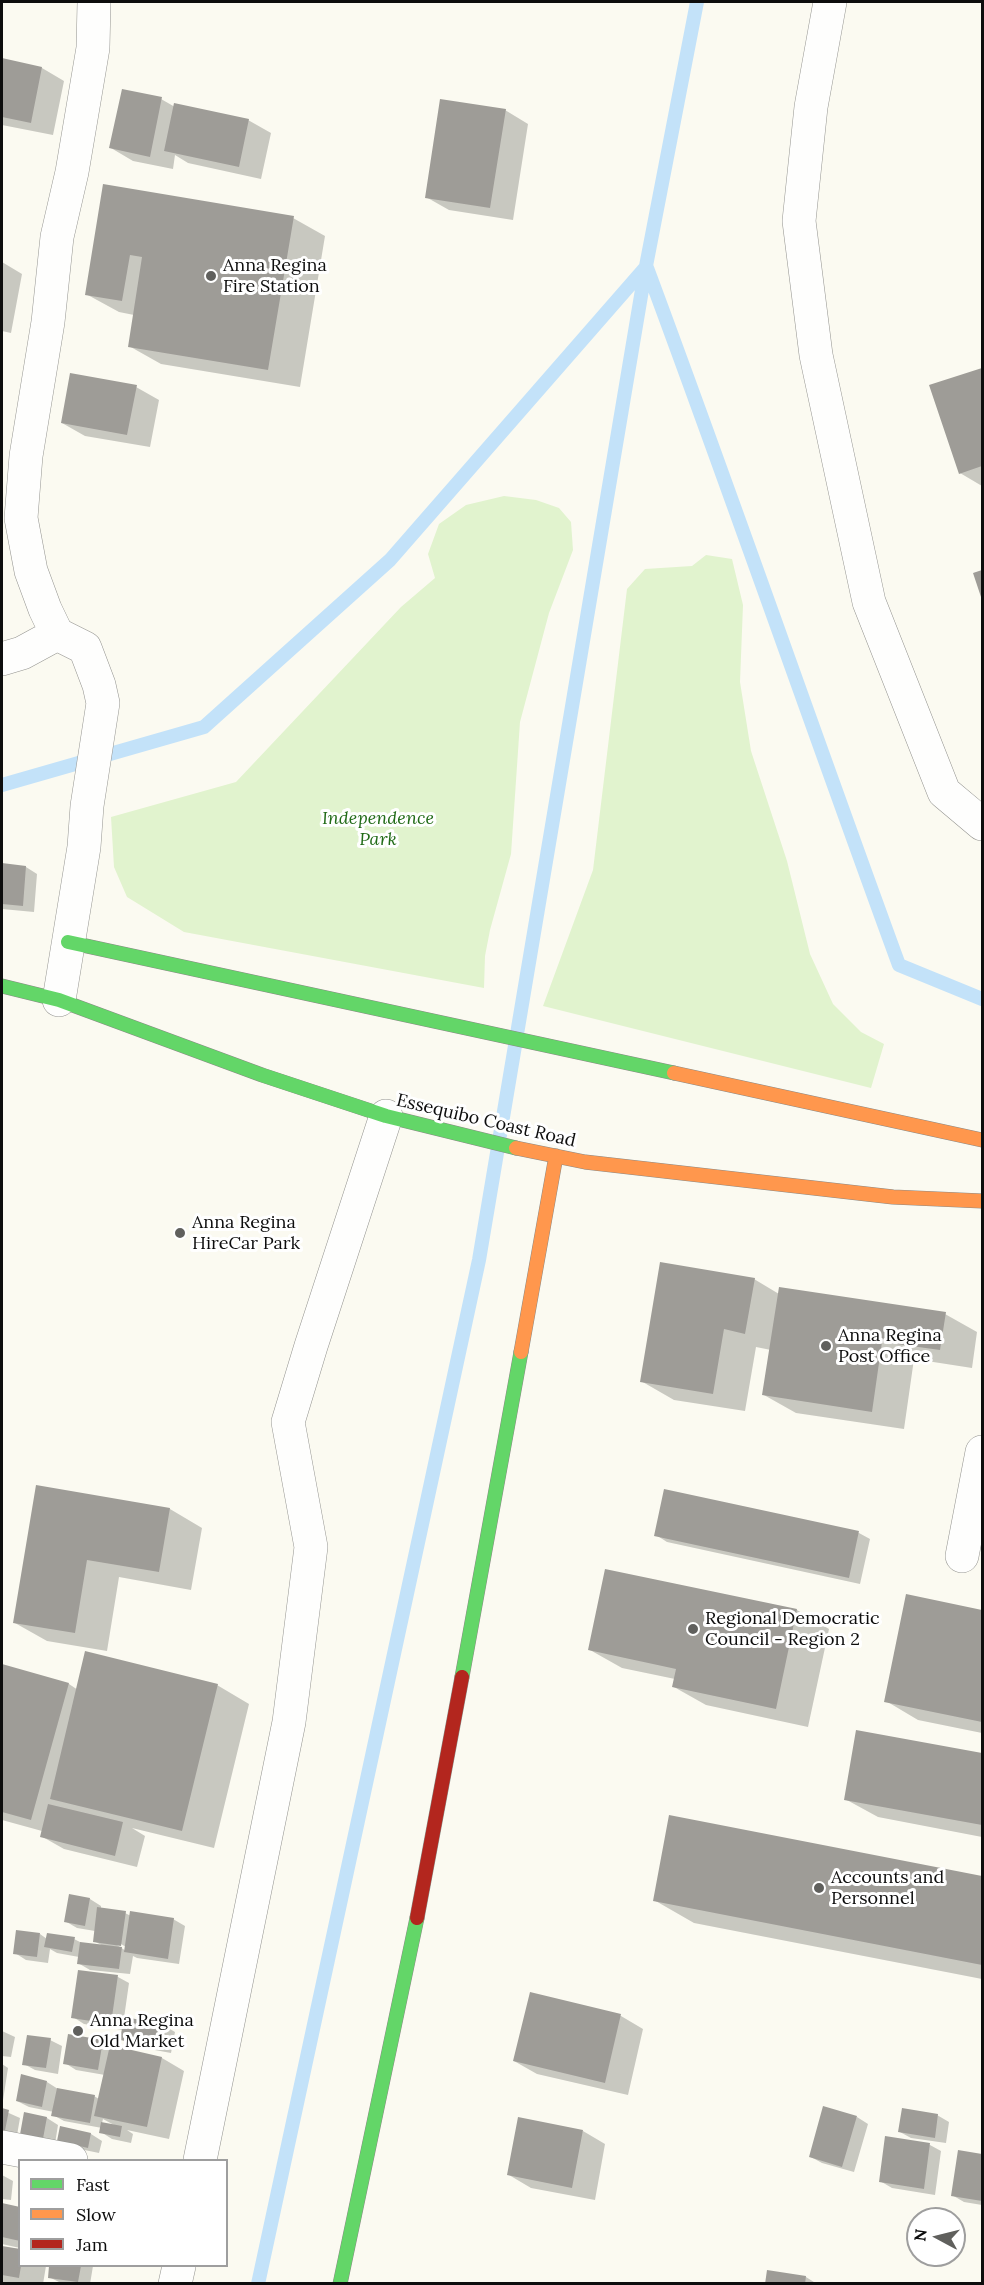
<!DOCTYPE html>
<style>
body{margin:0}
#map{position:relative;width:984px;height:2285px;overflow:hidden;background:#fbfaf1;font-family:Lora,serif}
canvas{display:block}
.frame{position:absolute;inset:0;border:3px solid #0d0d0d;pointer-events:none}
.legend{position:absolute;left:18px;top:2159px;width:210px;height:108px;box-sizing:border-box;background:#fff;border:2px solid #9e9e9e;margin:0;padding:8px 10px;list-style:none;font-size:18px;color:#0d0d0d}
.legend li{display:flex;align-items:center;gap:12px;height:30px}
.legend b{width:30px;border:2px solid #9e9e9e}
.north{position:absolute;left:906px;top:2207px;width:60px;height:60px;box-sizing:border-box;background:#fff;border:2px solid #9e9e9e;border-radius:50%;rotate:277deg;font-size:16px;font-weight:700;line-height:24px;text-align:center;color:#0d0d0d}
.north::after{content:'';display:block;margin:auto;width:21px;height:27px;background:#60605d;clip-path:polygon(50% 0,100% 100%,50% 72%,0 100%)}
</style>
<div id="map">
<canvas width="984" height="2285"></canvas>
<div class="frame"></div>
<ul class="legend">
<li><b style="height:8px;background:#63d668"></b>Fast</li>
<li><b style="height:8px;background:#ff974d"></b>Slow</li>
<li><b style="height:8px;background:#b3261e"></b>Jam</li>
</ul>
<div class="north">N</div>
</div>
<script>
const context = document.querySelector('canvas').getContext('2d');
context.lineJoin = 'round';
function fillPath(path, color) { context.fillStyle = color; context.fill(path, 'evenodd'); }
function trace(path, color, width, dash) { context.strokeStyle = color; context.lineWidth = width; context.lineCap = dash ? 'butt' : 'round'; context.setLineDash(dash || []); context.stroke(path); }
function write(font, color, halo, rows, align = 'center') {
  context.font = font + ' Lora,serif'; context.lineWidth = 6; context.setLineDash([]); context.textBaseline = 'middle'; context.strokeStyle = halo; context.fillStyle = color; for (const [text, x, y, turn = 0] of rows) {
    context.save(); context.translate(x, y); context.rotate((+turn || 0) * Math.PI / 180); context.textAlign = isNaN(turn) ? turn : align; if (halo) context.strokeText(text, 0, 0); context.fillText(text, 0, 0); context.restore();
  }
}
fillPath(new Path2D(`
 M504,496l32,4 23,8 12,14 2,28 -24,63 -29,109 -9,132 -21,76 -5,26 -1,32 -300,-56 -57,-35 -13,-30 -3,-50 125,-35 165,-175 34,-29 -7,-24 11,-30 27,-19z
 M706,555l26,4 11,46 -3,77 11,69 36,110 23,93 23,50 28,28 23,12 -13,44 -328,-82 50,-136 34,-281 18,-20 47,-3z`), '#e1f3ce');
fillPath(new Path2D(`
 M2,60l40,8 22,13 -11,54 -51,-10z
 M161,99l14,8 73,13 23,13 -10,46 -73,-16 -13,-8 -2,14 -40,-8 -22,-13z
 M505,110l23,14 -15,96 -64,-10 -23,-13z
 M104,186l189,32 32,18 -25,151 -139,-23 -32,-18 5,-31 -15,-3 -33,-18z
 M2,262l20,12 -11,59 -9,-2z
 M982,369v117l-22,-13 -29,-87z
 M136,387l23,13 -9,47 -65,-11 -23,-13z
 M2,865l24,2 11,7 -3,38 -32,-3z
 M754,1279l25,15 166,20 32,18 -5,36 -58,-9 -10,70 -108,-16 -32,-18 7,-45 -15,-3 -11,64 -71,-11 -33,-19z
 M37,1487l133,22 32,19 -11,62 -72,-13 -12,74 -60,-10 -32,-18z
 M859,1533l11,6 -10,45 -193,-42 -11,-7z
 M606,1571l191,39 32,19 -21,98 -102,-22 -32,-18 1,-8 -53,-11 -32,-18z
 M907,1596l75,16v121l-64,-13 -32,-19z
 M2,1665l67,19 9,6 139,-5 32,19 -35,144 -82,-20 13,8 -8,31 -73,-18 -23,-13 1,-5 -40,-11z
 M857,1732l125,22v83l-104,-20 -33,-18z
 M671,1817l311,60v102l-288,-56 -40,-23z
 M70,1896l20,3 11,7v3l24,4 6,3 42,3 12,7 -6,38 -42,-6 -4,-2 -3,18 -40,-4 -12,-7 1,-6 -22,-4 -7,-4 -2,14 -22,-3 -11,-7 25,-19 7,5h27l10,5 21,3 -11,-6 1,-10 -18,-3 -12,-7zM116,1941l10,6v4l-12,-8z
 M79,1971l39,6 11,6 -5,35 39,7 12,7 -4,21 -38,-7 -12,-7 2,-9 -39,-6 -11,-7z
 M531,1994l90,22 22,13 -15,66 -91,-21 -23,-13z
 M2,2031l13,6 -4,20 -9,-1z
 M50,2040l12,6 -4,28 -23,-4 -11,-6z
 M102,2042l9,5 51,11 22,13 -15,68 -42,-9 6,4 -2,9 -19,-4 -11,-7 1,-4 -38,-7 -11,-6 1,-3 -25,-5 -12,-6 30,-19 11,7 36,7 5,3 6,-24 -29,-5 -11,-7zM103,2119l11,6 -12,-2z
 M2,2064l6,4 -6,39z
 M2,2110l18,8 -4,23 -14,-2z
 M25,2114l22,4 11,7 -4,25 -22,-4z
 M937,2115l12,7 -3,21 -35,-5 -11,-6z
 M857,2117l11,7 -14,48 -32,-9 -11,-6z
 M61,2128l30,6 11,7 -3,12 -29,-6z
 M583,2131l22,13 -10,56 -64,-12 -22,-13z
 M887,2138l43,7 11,6 -6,44 -43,-7 -12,-7z
 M959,2151l23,4v50l-18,-3 -12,-7z
 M2,2175l11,6 -2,19 -9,-1z
 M2,2205l18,3v40l-18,-4z
 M2,2247l18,2v17h26l-3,18 -41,-2z
 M51,2266h42l-3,18 -29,-1 -12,-6z
 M806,2277l11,7h-51z`), '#0003');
trace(new Path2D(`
 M647,268c86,231 167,465 252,697l83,34
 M2,785l202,-58 186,-167 255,-292
 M258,2284l221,-1024 167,-994 51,-264`), '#c3e2f9', 14);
fillPath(new Path2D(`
 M2,58l40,9 -11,56 -29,-6z
 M122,89l40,8 -12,60 -41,-9z
 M440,99l66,10 -16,99 -65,-10z
 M174,103l75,16 -10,48 -75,-16z
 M103,184l191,32 -26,154 -140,-23 14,-90 -12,-2 -8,46 -37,-6z
 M982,368v98l-23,8 -30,-89z
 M70,373l67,12 -10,50 -66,-12z
 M982,570v30l-9,-27z
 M2,863l24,3 -3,40 -21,-2z
 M660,1262l95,16 -10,56 -21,-5 -11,65 -73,-12z
 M779,1287l167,25 -6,38 -58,-8 -10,70 -110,-17z
 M36,1485l134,23 -11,64 -72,-12 -12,73 -62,-10z
 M664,1489l195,42 -10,47 -195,-42z
 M605,1569l192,40 -21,100 -104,-22 4,-18 -88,-19z
 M906,1594l76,16v112l-98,-20z
 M85,1651l133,33 -36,147 -132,-32z
 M2,1664l67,19 -38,137 -29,-8z
 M856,1730l126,23v72l-138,-25z
 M48,1804l75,18 -8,34 -75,-19z
 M669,1815l313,61v89l-329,-64z
 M69,1894l21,4 -5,28 -21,-4z
 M97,1907l29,4 -5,35 -28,-4z
 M130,1911l44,7 -6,41 -44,-7z
 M16,1930l24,3 -3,24 -24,-3z
 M47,1933l28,4 -3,15 -28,-5z
 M80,1942l42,5 -3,22 -42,-5z
 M78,1970l40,5 -7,49 -40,-6z
 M530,1992l91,22 -16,69 -92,-22z
 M124,2017l40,7 -4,23 -40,-7z
 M68,2034l35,6 -5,30 -35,-6z
 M27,2035l24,3 -5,30 -24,-3z
 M110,2045l52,12 -15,70 -53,-11z
 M21,2074l26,7 -5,26 -26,-6z
 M57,2088l38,7 -5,28 -39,-7z
 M823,2106l34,10 -15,51 -33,-10z
 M2,2108l7,2 -5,26 -2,-1z
 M902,2108l36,6 -3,24 -37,-6z
 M24,2112l23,5 -5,27 -23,-4z
 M518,2117l65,13 -11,58 -65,-13z
 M101,2122l21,4 -2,11 -21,-4z
 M60,2126l31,7 -3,15 -31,-7z
 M885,2136l45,7 -6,46 -45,-7z
 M958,2150l24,4v47l-31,-5z
 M2,2203l18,4v34l-18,-4z
 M2,2246l18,3v17h1l-2,12 -17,-3z
 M49,2266h32l-3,16 -30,-4z
 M767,2270l39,6 -1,8h-40z`), '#9e9c97');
const street = new Path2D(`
 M830,2l-19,105 -12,114 17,134 53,247 75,190 38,32
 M57,634l-12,-25 -14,-38 -10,-53 5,-62 22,-134 9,-85 15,-65 21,-124 1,-46
 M2,659l20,-6 35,-19 28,14 14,37 4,18 -16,103 -3,41 -25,153
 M962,1556l20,-104
 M2,2147l69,13
 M200,2160l89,-438 22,-175 -23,-125 23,-76 75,-230
 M175,2284l4,-18`);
const fast = new Path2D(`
 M68,942l606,131
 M2,986l57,14 203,75 124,41 130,32
 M462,1677l59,-325
 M340,2284l77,-366`);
const slow = new Path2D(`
 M674,1073l308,67
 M516,1148l69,14 308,35 89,4
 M521,1352l35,-196`);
const jam = new Path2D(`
 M417,1918l45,-241`);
trace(street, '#949490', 34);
trace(fast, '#8b8a86', 15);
trace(slow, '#8b8a86', 15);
trace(jam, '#8b8a86', 15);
trace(street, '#fefefd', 33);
trace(fast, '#63d668', 14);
trace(slow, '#ff974d', 14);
trace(jam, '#b3261e', 14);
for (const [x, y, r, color] of [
 [211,276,6,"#60605d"],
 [180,1233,6,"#60605d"],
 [826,1346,6,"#60605d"],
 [693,1629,6,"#60605d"],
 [819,1888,6,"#60605d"],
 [78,2031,6,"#60605d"]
]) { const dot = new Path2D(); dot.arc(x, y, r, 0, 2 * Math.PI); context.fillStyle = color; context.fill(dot); trace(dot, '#fff', 2); }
write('18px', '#0d0d0d', '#fff', [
 ["Anna Regina",223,266],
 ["Fire Station",223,287],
 ["Anna Regina",192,1223],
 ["HireCar Park",192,1244],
 ["Anna Regina",838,1336],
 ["Post Office",838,1357],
 ["Regional Democratic",705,1619],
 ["Council - Region 2",705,1640],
 ["Accounts and",831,1878],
 ["Personnel",831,1899],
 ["Anna Regina",90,2021],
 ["Old Market",90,2042]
], 'left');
write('italic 18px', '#216b17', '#fff', [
 ["Independence",378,819],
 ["Park",378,840]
]);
write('18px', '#0d0d0d', '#fff', [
 ["Essequibo Coast Road",486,1121,13]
]);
</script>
